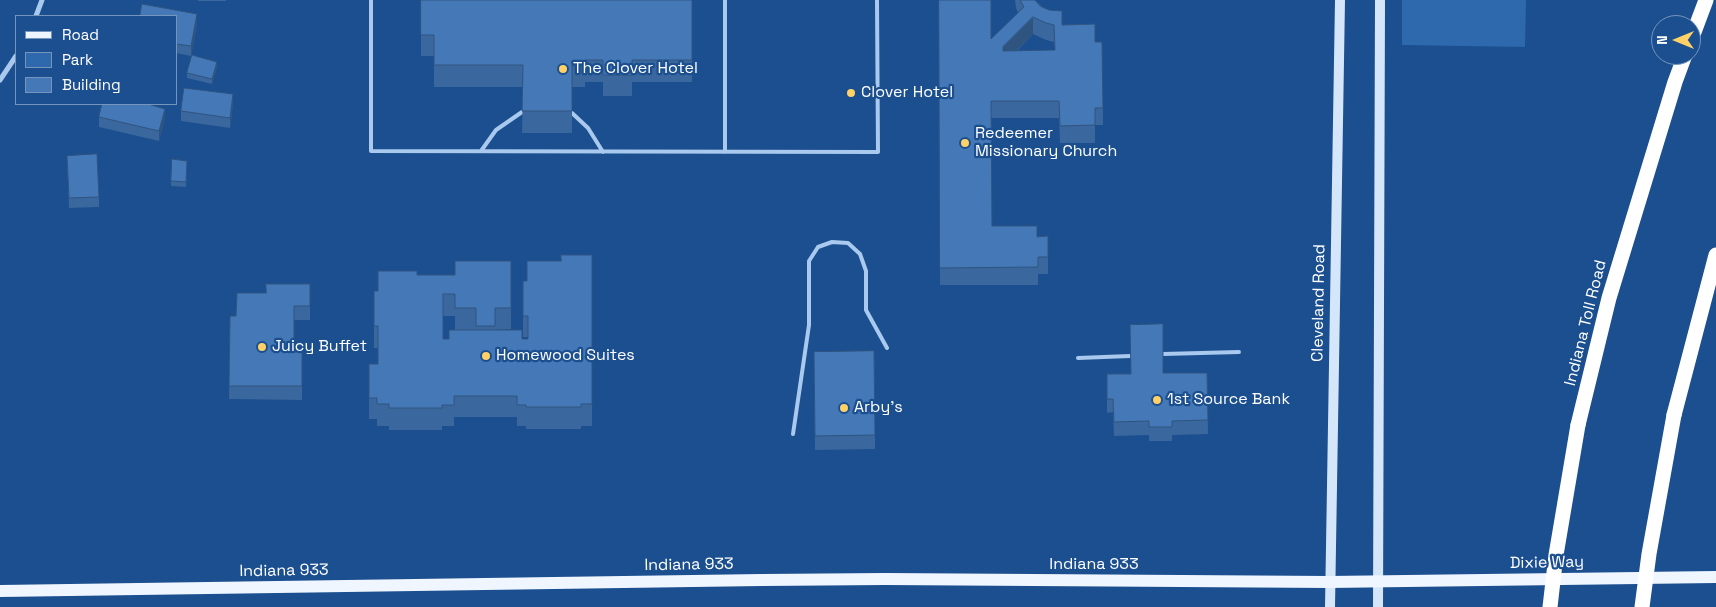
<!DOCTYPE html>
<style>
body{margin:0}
#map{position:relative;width:1716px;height:607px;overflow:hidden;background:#1b4f8f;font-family:"Space Grotesk",sans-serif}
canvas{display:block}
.legend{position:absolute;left:15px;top:15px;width:162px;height:90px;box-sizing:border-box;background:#1b4f8f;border:1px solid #7695bc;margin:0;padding:6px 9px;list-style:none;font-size:15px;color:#fff}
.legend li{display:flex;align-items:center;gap:10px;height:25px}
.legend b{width:25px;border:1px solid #7695bc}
.north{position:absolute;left:1651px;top:15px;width:50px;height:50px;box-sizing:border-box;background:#1b4f8f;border:1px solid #7695bc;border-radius:50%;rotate:270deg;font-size:14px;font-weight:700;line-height:20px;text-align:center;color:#fff}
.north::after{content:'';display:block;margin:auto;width:18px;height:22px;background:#ffd166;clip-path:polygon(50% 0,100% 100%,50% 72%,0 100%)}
</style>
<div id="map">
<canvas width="1716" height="607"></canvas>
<ul class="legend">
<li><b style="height:6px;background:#f0f6ff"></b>Road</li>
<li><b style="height:14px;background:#2e69ad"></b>Park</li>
<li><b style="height:14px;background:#4478b7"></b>Building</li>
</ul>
<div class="north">N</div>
</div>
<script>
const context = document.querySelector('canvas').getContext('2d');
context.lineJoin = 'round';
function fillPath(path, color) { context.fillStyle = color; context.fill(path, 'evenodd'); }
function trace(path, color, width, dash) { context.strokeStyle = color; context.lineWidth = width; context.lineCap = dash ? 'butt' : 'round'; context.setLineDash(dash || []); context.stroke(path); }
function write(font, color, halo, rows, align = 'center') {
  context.font = font + ' "Space Grotesk",sans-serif'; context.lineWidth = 4.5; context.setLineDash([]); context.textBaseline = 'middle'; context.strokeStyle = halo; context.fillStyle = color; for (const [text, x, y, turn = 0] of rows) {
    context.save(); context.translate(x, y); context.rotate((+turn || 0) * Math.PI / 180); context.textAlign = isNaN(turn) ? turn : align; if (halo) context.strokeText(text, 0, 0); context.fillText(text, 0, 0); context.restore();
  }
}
fillPath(new Path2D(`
 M1402,0h124l-1,47 -123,-2z`), '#2e69ad');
trace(new Path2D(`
 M371,0v151l507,1 -1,-152
 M725,0v152
 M572,113l16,15 15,24
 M481,151l15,-21 26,-18
 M1163,354l76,-2
 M1078,358l52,-2
 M793,434l16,-109v-64l9,-14 14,-5 16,1 12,11 6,17v39l21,38`), '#a9c9ee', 4);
trace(new Path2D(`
 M36,16l6,-16
 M0,80l16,-24`), '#a9c9ee', 5);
trace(new Path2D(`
 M1330,607l10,-607
 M1378,607l2,-607`), '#d6e6fa', 10);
trace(new Path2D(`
 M0,591l762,-11 123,-1 444,3 387,-5`), '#f0f6ff', 12);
trace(new Path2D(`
 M1691,40l15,-40
 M1674,415l42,-160
 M1578,425l31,-127 66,-216 10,-27`), '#fff', 15);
trace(new Path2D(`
 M1550,607l6,-52 22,-130
 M1642,607l7,-53 25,-139`), '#fff', 15);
fillPath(new Path2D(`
 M198,0h28v1h-28z
 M421,0h271v82h-60v14h-29v-14h-18v5h-13v46h-50l1,-46h-89v-31h-13z
 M939,0l52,39 27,-26 -2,-5 -1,-8h20l27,25 33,17 8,66v17h-8v18h-35l-1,-25h-68l1,108 45,11 11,-1v38h-10v11h-98zM1033,34l13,6 8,2 1,8 -38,1z
 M176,16l21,8 -6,32 -15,-3z
 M217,67l-5,17 -25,-6v-5z
 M153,104l-1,2 13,12 -6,23 -60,-14v-10z
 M233,104l-3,24 -49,-7v-10z
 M67,156l32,41v10l-30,1z
 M187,161l-1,26 -15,-1v-5z
 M592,255v171h-11v3h-55v-3h-9v-9h-63v9h-12v4h-53v-4h-12v-7h-8v-55h9v-16h-4v-57h4l39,-16h38l56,-14v68l-16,1 27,9h6v-2h-5v-56h4l34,-20zM443,316h12v13l-6,10h-6z
 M310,284v36h-16v30h8v50l-73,-1 1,-83h6l30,-23z
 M874,351l1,98 -60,1 -1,-98z
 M1207,373l1,61 -36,1v6h-23v-6l-35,1 -1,-24 -6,1v-39z`), '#3a679d');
fillPath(new Path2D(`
 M197,14v10l-6,32v-10z
 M1033,17v17l-30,30v-17z
 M217,62v5l-5,17v-5z
 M233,94v10l-3,24v-10z
 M165,109v9l-6,23v-10z`), '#305480');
const building = new Path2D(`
 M421,0h271v60h-60v15h-29v-15h-18v5h-13v46h-50l1,-46h-89v-30h-13z
 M939,0h52v39l33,-32 -4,-7h15l5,6 9,4 13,1v14l33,-1v18h7l1,66h-8v17l-35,1 -1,-25h-68l1,125h45v11l11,-1v21h-10v10l-98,1zM1033,17l13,6 8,2 1,25 -52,1v-4z
 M142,4l55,10 -6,32 -15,-2v-28h-36z
 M192,55l25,7 -5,17 -25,-6z
 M184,88l49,6 -3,24 -49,-7z
 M102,104h49v1l14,4 -6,22 -60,-14z
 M97,154l2,43 -30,1 -2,-42z
 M172,159l15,2 -1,21 -15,-1z
 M561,255h31v149h-11v3h-55v-2h-9v-9h-63v9h-12v3h-53v-4h-12v-6h-8v-34h9v-38h-4v-35h4v-20h39v4h38v-14h56v47h-16v18h-19v-18h-21v-14h-12v45h6v-9h73v9h6v-23h-5v-35h4v-20h34z
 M266,284h44v22h-16v44h8v36h-73l1,-70h6l1,-23h29z
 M1163,324v49h44l1,47 -36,1v6h-23v-6l-35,1 -1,-23h-6v-25h24l-1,-49z
 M874,351l1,84 -60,1 -1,-84z`);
fillPath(building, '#4478b7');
trace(building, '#305480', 1);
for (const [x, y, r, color] of [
 [563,69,5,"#ffd166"],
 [851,93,5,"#ffd166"],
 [965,143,5,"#ffd166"],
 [262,347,5,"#ffd166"],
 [486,356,5,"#ffd166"],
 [1157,400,5,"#ffd166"],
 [844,408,5,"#ffd166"]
]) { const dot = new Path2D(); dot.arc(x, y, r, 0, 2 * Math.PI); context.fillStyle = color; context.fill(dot); trace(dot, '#1b4f8f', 2); }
write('16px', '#fff', '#1b4f8f', [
 ["The Clover Hotel",573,69],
 ["Clover Hotel",861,93],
 ["Redeemer",975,134],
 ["Missionary Church",975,152],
 ["Juicy Buffet",272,347],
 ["Homewood Suites",496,356],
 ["1st Source Bank",1167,400],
 ["Arby's",854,408]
], 'left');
write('16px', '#fff', '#1b4f8f', [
 ["Cleveland Road",1319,303,-89],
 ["Indiana Toll Road",1586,323,-76],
 ["Dixie Way",1547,563,-1],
 ["Indiana 933",689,565,-1],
 ["Indiana 933",1094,565],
 ["Indiana 933",284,571,-1]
]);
</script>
